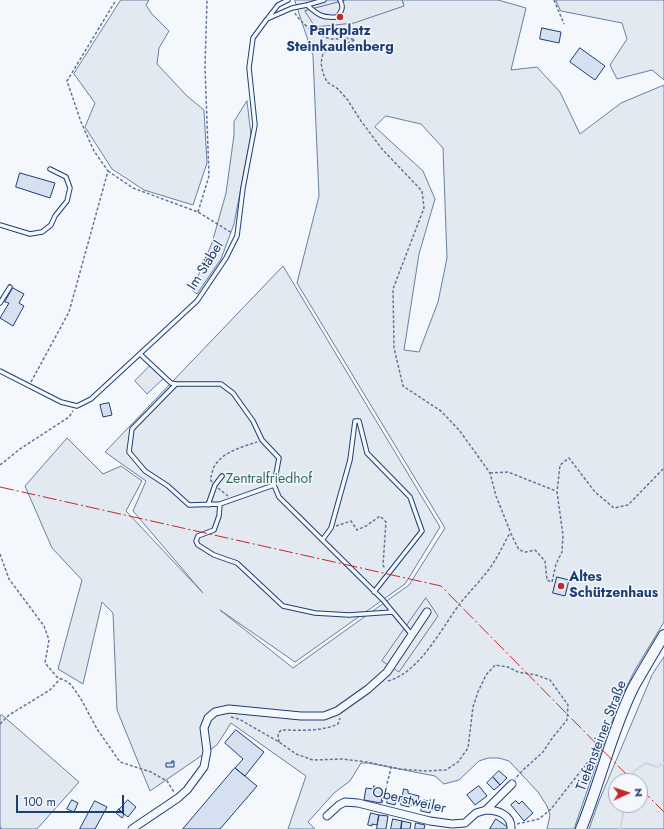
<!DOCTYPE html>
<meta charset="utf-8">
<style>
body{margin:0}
#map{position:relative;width:664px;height:829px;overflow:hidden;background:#f4f7fb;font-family:Jost,sans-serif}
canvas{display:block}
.north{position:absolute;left:608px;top:773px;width:40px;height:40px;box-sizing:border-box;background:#f4f7fb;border:1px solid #9eadc5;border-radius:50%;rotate:87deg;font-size:11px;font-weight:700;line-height:16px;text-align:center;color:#1d3f73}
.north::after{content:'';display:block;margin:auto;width:14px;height:18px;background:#c62828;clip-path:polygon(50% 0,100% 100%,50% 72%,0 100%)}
.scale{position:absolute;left:16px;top:795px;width:108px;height:18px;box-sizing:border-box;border:2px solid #1d3f73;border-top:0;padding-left:5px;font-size:12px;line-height:14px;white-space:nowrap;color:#1d3f73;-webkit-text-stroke:3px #f4f7fb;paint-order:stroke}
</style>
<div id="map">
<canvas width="664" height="829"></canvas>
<div class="north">N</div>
<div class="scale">100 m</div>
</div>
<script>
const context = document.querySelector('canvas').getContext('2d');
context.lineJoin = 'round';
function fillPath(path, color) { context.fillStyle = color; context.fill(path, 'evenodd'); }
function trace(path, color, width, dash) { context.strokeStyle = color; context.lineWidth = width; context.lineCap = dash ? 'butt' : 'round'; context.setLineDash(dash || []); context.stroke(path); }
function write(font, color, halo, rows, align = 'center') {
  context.font = font + ' Jost,sans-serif'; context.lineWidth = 3; context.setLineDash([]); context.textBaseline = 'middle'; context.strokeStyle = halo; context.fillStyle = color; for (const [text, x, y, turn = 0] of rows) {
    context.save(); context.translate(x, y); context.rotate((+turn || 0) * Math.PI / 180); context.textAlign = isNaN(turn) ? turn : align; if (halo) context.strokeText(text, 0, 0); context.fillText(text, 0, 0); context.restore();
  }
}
const green = new Path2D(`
 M121,0h28l-3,5 5,8 18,18 -10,17 -2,16 30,32 17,14 3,53 -14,42 -49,-15 -32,-21 -27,-42 10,-24 -21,-29z
 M295,0h51l-41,11 99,-6 -2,-5h96l28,8 -15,62 26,-3 23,25 20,42 41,-31 43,-18v537l-29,48 -15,30 -24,65 -22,64h-27l3,-14 -3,-9 -9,-14 -29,-31 -10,-3h-11l-9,3 -20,19 -15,4 -9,-8 -67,-13h-7l-11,18 -16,12 -26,29 7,7h-27l18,-53 -75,-53 -14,22 -67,46 -33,-81 -4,-97 -11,-11 -19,82 -25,-15 24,-89 -30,-32 -27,-62 42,-48 36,36 18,-8 21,15 -16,30 77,82 -70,-82 13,-30 -41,-29 178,-186 157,261 -35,57 -110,78 -75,-52 73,58 116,-83 36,-57 -148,-245 22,-87 -6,-140zM386,116l35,8 22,24 4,110 -9,44 -19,50 -15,-2 15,-96 16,-55 -12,-28 -48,-44z
 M556,0h108v80l-12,-10 -35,9 -7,-14 17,-26 -5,-16 -61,-12z
 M247,101l4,34 -17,89 -13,35 -24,35 -5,-4 20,-47 14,-50 8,-58v-13z
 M664,657v172h-75l10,-28 53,-126zM616,781h24v24h-24z
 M2,715l77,67 -42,47h-37v-113z`);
fillPath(green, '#e3e9f0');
trace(green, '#687fa3', 1);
const parking = new Path2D(`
 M346,0h56l2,6 -50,17 -39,4 -10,-16z
 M152,364l13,13 -18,17 -12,-13z
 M426,598l12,18 -39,56 -17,-11z`);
fillPath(parking, '#e3e8f0');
trace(parking, '#687fa3', 1);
trace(new Path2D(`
 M631,781l3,-10 12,-8 11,4 7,-4
 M620,829l5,-24`), '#cfd7e4', 2);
const building = new Path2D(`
 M542,28l19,4 -2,11 -19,-4z
 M580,48l25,18 -10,14 -25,-18z
 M20,173l35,10 -5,15 -34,-11z
 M13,288l11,6 -5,9 5,3 -11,20 -13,-8 9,-15 -4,-1z
 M109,403l3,12 -9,2 -3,-12z
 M557,577l12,3 -4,16 -12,-3z
 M236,730l28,22 -19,24 -10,-8 8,-9 -18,-16z
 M172,761h2v6h-8v-4h6z
 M235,768l22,18 -37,43h-37z
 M499,771l8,7 -7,7 -7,-8z
 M493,777l7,8 -6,5 -7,-7z
 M374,786l7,2 -1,8 2,1 -1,6 -17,-3 2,-12 7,1z
 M479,786l8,10 -12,9 -8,-10z
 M404,789l4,1v3l3,1 -2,13 -8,-2z
 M389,794l8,1 -2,10 -8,-2z
 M411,794l8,2 -2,10 -8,-1z
 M72,800l6,3 -4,9 -7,-3z
 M128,800l8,7 -8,10 -9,-7z
 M424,800l8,2 -2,11 -9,-2z
 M95,801l12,6 -12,22h-15z
 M516,801l3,3 3,-3 11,12 -9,8 -13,-16z
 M119,809l5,6 -2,3 -6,-5z
 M371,813l8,2 -2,10 -5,-1v2l-4,-1z
 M379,815l9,1 -2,13h-9z
 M393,819l9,2 -1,8h-10z
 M496,819l13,9 -1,1h-18z
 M402,821l9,2 -1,6h-9z
 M416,823l9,2 -1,4h-9z`);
fillPath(building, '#d5e0f0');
trace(building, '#1d3f73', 1);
const service = new Path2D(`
 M307,5c11,10 15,13 30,12 5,-6 7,-10 3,-17
 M268,18l10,-13 10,-5
 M0,225l30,9 12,-2 9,-7 4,-9 12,-15 3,-13 -4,-11 -16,-8
 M0,303l10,-16
 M140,354l31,29 5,1h45l12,9 20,28 9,19 17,18 -5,27 5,12 104,103 29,35
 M0,371l61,31 16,4 14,-7 106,-98 29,-43 11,-22 6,-48 12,-63 -6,-57 4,-30 14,-19 25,-11 15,-3 17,-5
 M176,384l-44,45 -3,23 16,19 23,15 21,19 31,-1 54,-19
 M220,504l-1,12 -5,14 -16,6 -2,5 2,4 16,10 23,8 46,43 32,7 34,2 44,-3
 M208,505l7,-20 7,-9
 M323,539l8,-11 19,-68 5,-39h4l8,32 43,44 12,34 -48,61`);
const minor = new Path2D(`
 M486,810c12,0 26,5 25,19
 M327,816l12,-11 6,-3 13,1 72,18 22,3 13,-1 11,-10 10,-3 26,-26
 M132,829l46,-31 9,-8 17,-23 3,-16 -3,-23 4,-10 7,-6 14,-3 72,7h23l13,-5 31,-22 19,-17 40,-60`);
const primary = new Path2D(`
 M581,829c19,-46 30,-96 52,-141 10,-18 21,-36 31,-53`);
trace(service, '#1d3f73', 5.5);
trace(minor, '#1d3f73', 9);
trace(primary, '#1d3f73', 12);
trace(new Path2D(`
 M554,0l10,24
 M295,13c6,11 25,25 38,26 8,0 15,-2 22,1l-32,13 -2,10 2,10 4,9 11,7 9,10 14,22 21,28 40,42 2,17 -31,81 1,59 9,38 38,25 18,19 16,22 15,21 6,23 16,40 7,14 7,2 9,-2 10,11 2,19 5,2 4,-18 6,-12 1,-17 -6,-43 3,-27 9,-7 26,34 19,16 14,-3 36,-37
 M108,171l25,17 65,24 34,21
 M198,212l11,-36 -4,-109 2,-67
 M31,382l38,-70 39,-141 -14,-20 -13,-29 -14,-41 49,-81
 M0,465l20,-16 49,-32 4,-6
 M490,473l18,-1 48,19
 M212,482l-2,-3c2,-4 2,-8 4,-12 8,-15 28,-20 43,-25
 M218,488l10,8
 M336,526l15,-5 6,9 9,-4 14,-10 6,6 -3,43 2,4
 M0,554l9,25 35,47 5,14 -4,23 12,14 11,5 4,4 9,13 16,30 23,33 31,10 16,9 7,11
 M388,681c33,-9 55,-56 74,-80 10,-12 21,-23 30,-36 7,-10 12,-22 18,-32
 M231,717l8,2 40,23 17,12 17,6 29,-1 25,3 33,7 26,2 20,-1 12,-8 10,-14 5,-41 5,-15 8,-17 9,-10 13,2 10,5 18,3 14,5 18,25 -1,15 -14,17 -10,15 -20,18 -8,9
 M0,724l9,-9 41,-25 10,-11
 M279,742l-1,-8 3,-4c19,0 39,2 57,-6l2,-6
 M382,803l9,-35
 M517,824l22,-5 12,-10 40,-51 12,-19
 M0,827l1,2`), '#5e769c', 1.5, [3, 2]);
trace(service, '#f4f7fb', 3.5);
trace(minor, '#f4f7fb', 7);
trace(primary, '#f4f7fb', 10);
trace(new Path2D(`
 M0,487l441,99 192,195
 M640,788l24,24`), '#c62828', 1, [14, 3, 2, 3]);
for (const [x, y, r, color] of [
 [340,17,4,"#c62828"],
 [561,586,4,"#c62828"]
]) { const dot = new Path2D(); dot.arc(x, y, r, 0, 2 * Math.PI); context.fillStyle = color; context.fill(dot); trace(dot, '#f4f7fb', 1.5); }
write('bold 14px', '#1d3f73', '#f4f7fb', [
 ["Parkplatz",340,32],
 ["Steinkaulenberg",340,48],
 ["Altes",569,578,"left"],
 ["Schützenhaus",569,594,"left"]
]);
write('14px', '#1d3f73', '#f4f7fb', [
 ["Im Stäbel",206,266,-58],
 ["Tiefensteiner Straße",602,736,-69],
 ["Oberstweiler",409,801,13]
]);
write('14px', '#2c6c60', '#f4f7fb', [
 ["Zentralfriedhof",269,480]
]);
</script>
